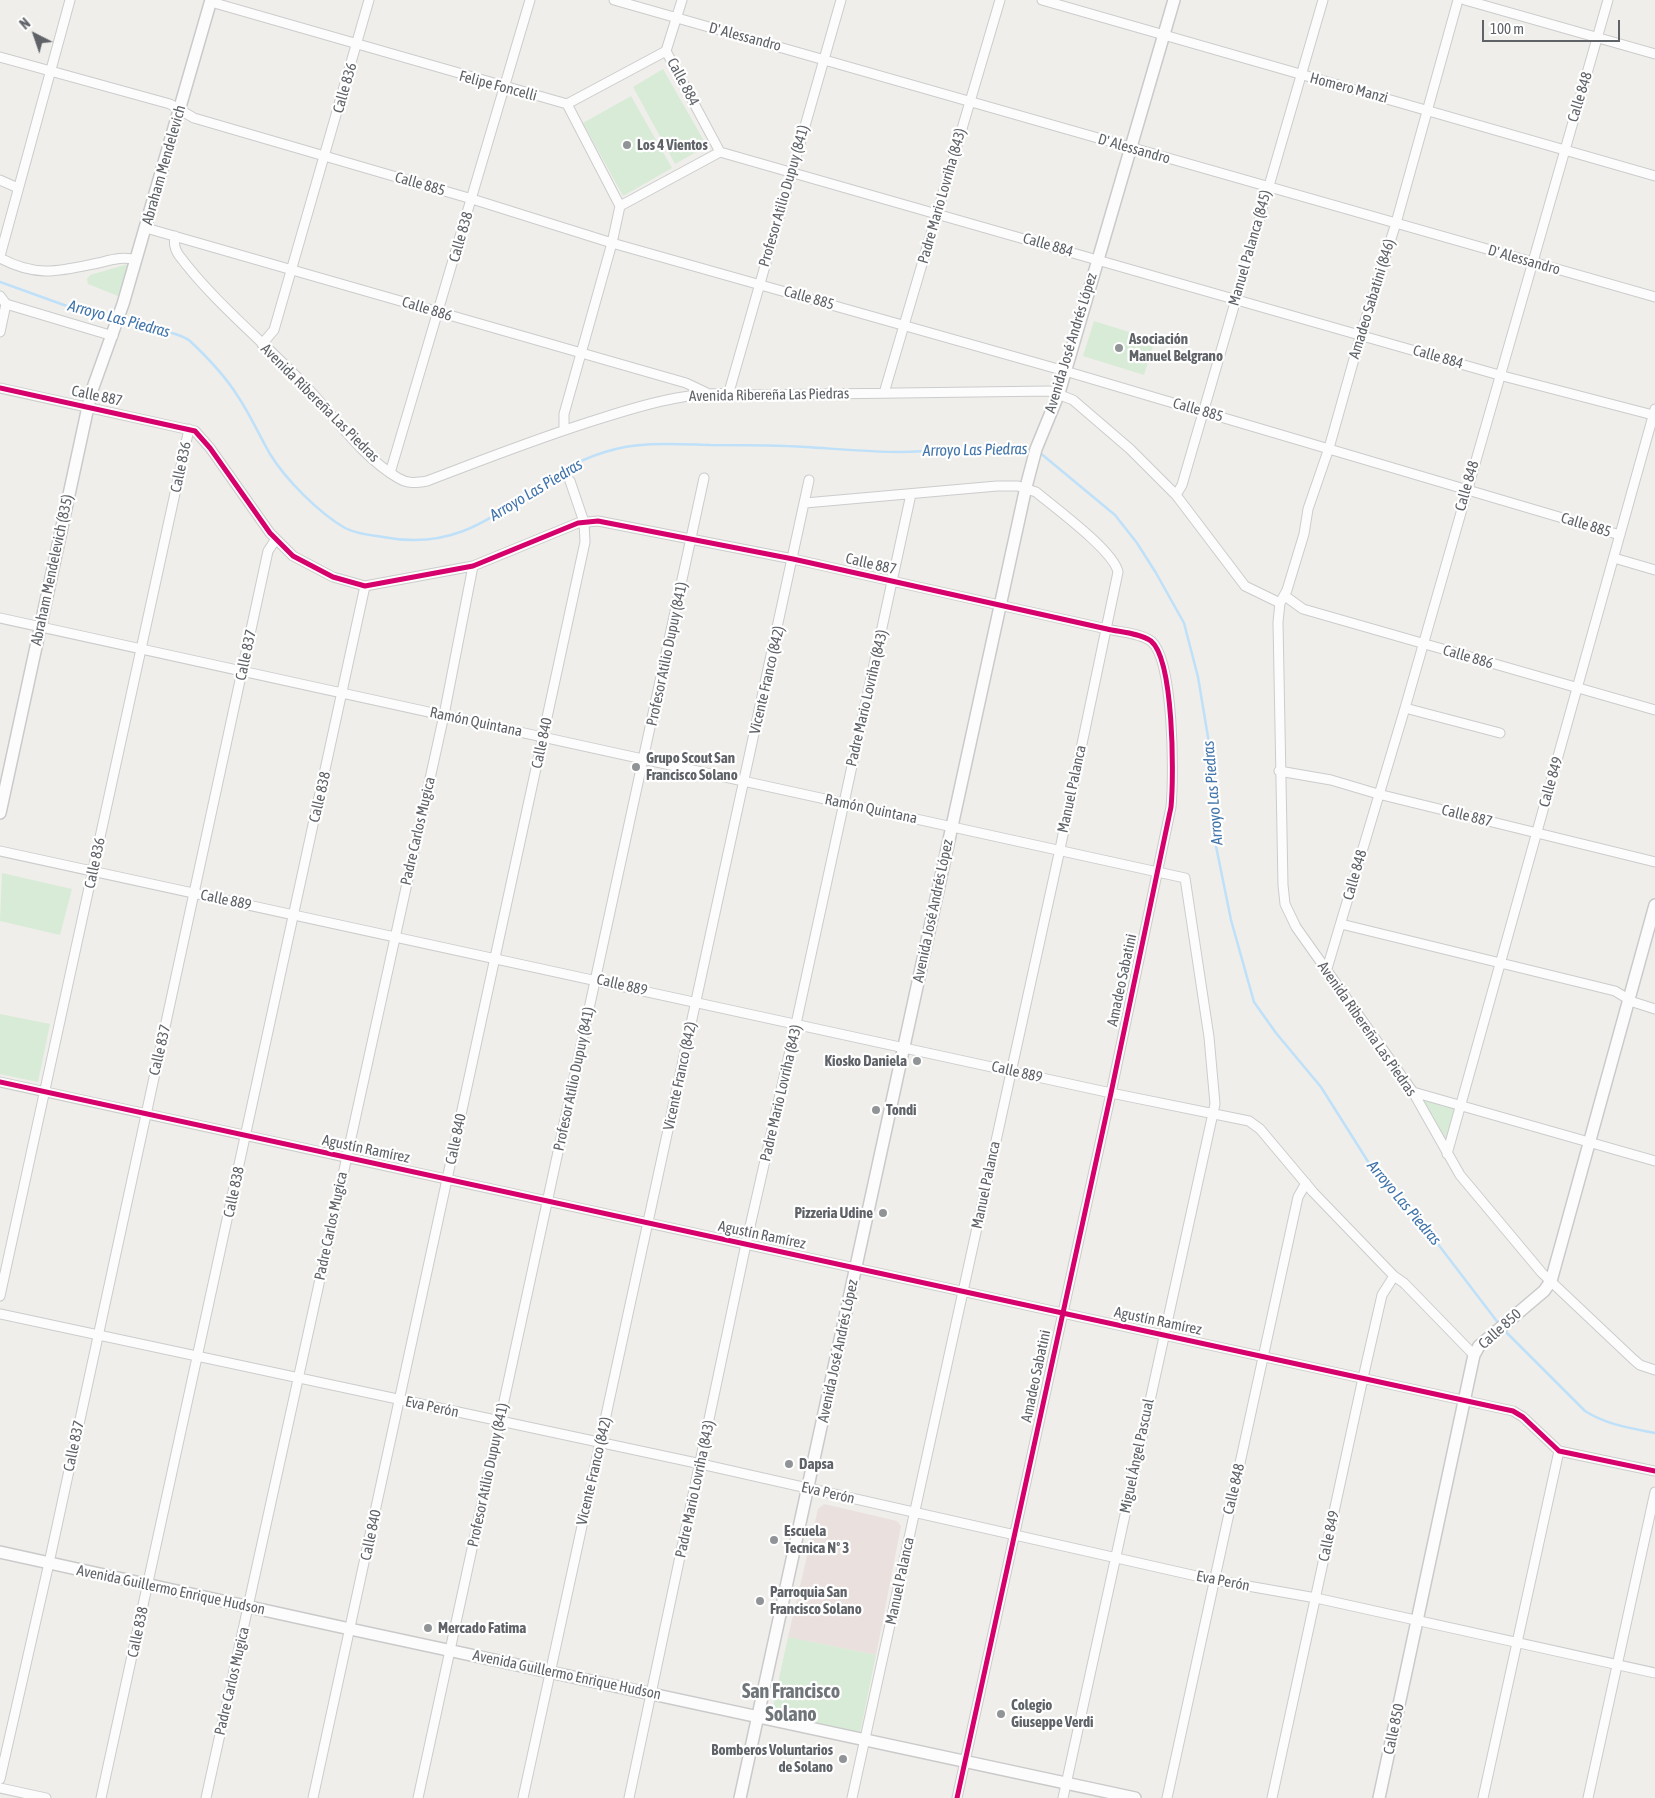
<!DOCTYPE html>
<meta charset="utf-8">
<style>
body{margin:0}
#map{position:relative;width:1655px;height:1798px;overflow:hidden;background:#efeeea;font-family:"Asap Condensed",sans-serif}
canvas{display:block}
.north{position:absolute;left:10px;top:10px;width:50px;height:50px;-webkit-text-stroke:4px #fff;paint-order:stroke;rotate:319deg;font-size:14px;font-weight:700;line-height:20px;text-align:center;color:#5f6368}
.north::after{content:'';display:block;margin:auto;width:18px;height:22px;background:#5f6368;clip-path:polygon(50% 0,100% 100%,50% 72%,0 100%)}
.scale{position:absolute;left:1482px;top:20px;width:138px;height:22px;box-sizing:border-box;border:2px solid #5f6368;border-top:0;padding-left:6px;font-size:15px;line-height:18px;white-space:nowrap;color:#5f6368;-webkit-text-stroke:4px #fff;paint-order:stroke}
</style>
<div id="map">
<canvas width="1655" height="1798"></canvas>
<div class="north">N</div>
<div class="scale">100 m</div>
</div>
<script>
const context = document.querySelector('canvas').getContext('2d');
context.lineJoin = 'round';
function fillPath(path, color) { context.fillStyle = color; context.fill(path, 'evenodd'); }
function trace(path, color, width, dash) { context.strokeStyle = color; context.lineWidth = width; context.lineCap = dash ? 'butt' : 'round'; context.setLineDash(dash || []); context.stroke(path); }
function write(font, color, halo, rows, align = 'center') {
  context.font = font + ' "Asap Condensed",sans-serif'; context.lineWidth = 4.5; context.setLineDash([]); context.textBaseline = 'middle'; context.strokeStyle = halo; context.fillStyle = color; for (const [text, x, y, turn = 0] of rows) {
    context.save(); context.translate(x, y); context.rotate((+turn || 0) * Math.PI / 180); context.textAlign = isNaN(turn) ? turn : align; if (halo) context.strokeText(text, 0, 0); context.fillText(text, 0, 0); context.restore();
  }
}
fillPath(new Path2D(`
 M824,1504l73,17 4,5 -25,129 -88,-18 30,-128z`), '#eae0de');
fillPath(new Path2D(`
 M663,69l44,77 -32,18 -42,-77z
 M631,96l41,72 -49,28 -40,-73z
 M128,264l2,4 -12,28 -30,-12 -1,-5 3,-4z
 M1094,321l61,19 -11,35 -61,-19z
 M2,873l70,16 -12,46 -60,-14z
 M0,1014l50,10 -12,58 -38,-8z
 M1420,1097l35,10 -9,33 -3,1z
 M788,1637l88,18 -16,78 -89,-18z`), '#d8ebd6');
trace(new Path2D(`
 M0,282l64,23 50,14
 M120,321c18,5 57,10 70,20 17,16 35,35 47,54 13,19 22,40 33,59 16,26 49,59 75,74 11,6 25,7 38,9 102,20 138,-60 222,-85 34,-11 70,-8 105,-7 32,0 64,0 96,2 32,2 64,5 96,5 44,-1 86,-5 130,-3
 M1039,452l76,63 22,28 19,30 28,50 14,54 15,90 3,79 15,74 23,82 22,31 45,54 58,92 52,56 68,89
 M1504,1330l81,81c22,14 45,17 70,22`), '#bfe0f9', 2.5);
const street = new Path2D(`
 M614,0l1041,297
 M1042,0l613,176
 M1458,0l-62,223 -35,111 -32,114 -21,61 -4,25 -17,56 -7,13 -2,19 5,263 2,19 11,23 117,165 47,83 82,98 91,86 7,6 15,5
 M1465,0l190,54
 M211,2l356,102 53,102 100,-54
 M666,51l16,-51
 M0,57l170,47 24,14 278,81 140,44 453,128 555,164
 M567,104l99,-53 54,101 779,223 154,40
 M0,180l18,8
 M146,228l540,155 21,10
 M175,236c-1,7 -1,11 3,18 34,46 81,84 121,125 33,33 59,75 99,99 10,6 18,5 29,3 58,-22 116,-45 175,-63 50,-16 96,-29 148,-23l300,-4 23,9 57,49 46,46 69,91 35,17
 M0,256l70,-256
 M0,258c37,20 60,13 98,5 13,-3 25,-7 38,-3
 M0,296l6,8 107,32
 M0,332l6,-28
 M262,344l12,-14 95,-330
 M0,388l195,43 15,17 60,85 23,23 40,21 32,9 108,-20 105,-43 20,-2 195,38 314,70c12,3 33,4 44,12 23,19 23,135 20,166l-60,286 -154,705
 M729,392l112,-392
 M884,393l116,-393
 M564,429v-15l48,-171 8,-37
 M390,473l140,-473
 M1176,495l6,-10 141,-485
 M805,503l192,-17h21l18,6c18,15 78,59 82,80l-58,277 -208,949
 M1614,558l41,12
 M1285,596l18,13 352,101
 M0,618l1185,260 24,159 6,67 -152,694
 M1405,708l95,25
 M1279,771l52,9 47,14 277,68
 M0,851l1111,242 138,28 11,8 53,63 81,84 10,7 70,72
 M1341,924l274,67 18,11 22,7
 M1326,972l79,-264 203,-708
 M0,1082l1513,329 10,6 36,34 96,20
 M1413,1092l242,69
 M1447,1154l208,-745
 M0,1296l189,-867
 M0,1314l701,150 513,116 102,18 339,75
 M0,1779l49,-216 219,-1012 8,-12
 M0,1788l46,10
 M101,1798l264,-1212
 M206,1798l238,-1083 29,-149
 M313,1798l272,-1256 -1,-20 -14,-41
 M418,1798l286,-1320
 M523,1798l286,-1318
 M629,1798l117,-554 50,-220 115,-530
 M1167,1798l131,-601 8,-14
 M1272,1798l91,-420 19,-83 12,-19
 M1483,1798l76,-347
 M1588,1798l67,-306`);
const secondary = new Path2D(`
 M0,813l91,-420 32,-89 88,-304
 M0,1552l350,77 785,169
 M740,1798l286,-1311 10,-38 23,-56 115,-393
 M1379,1798l95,-443 5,-9 65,-55 7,-10 104,-376`);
trace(street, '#cbcccc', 11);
trace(secondary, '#cacacb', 14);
trace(street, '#fdfcfc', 9);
trace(secondary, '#fdfcfc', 11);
trace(new Path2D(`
 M0,388l195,43 15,17 60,85 23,23 40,21 32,9 108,-20 105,-43 20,-2 195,38 314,70c12,3 33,4 44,12 23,19 23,135 20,166l-60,286 -154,705
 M0,1082l1513,329 10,6 36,34 96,20`), '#d6006c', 5);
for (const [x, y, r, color] of [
 [627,145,5,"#919496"],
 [1119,348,5,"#919496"],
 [636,767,5,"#919496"],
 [917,1061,5,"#919496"],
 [876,1110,5,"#919496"],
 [883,1213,5,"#919496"],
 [789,1464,5,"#919496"],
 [774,1540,5,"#919496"],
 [760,1601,5,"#919496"],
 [428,1628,5,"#919496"],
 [1001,1714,5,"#919496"],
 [843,1759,5,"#919496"]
]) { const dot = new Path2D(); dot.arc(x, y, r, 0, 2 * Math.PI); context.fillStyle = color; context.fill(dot); trace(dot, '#fff', 2); }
write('15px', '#5f6368', '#fff', [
 ["D' Alessandro",745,37,15],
 ["Calle 884",683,82,62],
 ["Felipe Foncelli",498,86,15],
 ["Calle 836",345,88,-74],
 ["Homero Manzi",1349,88,15],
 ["Calle 848",1580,97,-73],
 ["D' Alessandro",1134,149,16],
 ["Abraham Mendelevich",164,165,-74],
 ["Calle 885",420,184,16],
 ["Profesor Atilio Dupuy (841)",784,196,-74],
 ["Padre Mario Lovriha (843)",942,196,-74],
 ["Calle 838",461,237,-74],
 ["Calle 884",1048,245,16],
 ["Manuel Palanca (845)",1250,248,-74],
 ["D' Alessandro",1524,260,16],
 ["Calle 885",809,298,16],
 ["Amadeo Sabatini (846)",1372,299,-73],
 ["Calle 886",427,309,17],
 ["Avenida José Andrés López",1071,343,-73],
 ["Calle 884",1438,357,16],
 ["Avenida Ribereña Las Piedras",769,395,-1],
 ["Calle 887",97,396,12],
 ["Avenida Ribereña Las Piedras",320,403,45],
 ["Calle 885",1198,410,16],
 ["Calle 836",181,467,-78],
 ["Calle 848",1467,486,-74],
 ["Calle 885",1586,525,17],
 ["Calle 887",871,564,13],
 ["Abraham Mendelevich (835)",52,570,-78],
 ["Profesor Atilio Dupuy (841)",667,654,-78],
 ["Calle 837",246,655,-78],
 ["Calle 886",1468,657,16],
 ["Vicente Franco (842)",767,680,-77],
 ["Padre Mario Lovriha (843)",867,698,-77],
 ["Ramón Quintana",476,722,12],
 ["Calle 840",542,743,-78],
 ["Calle 849",1551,782,-74],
 ["Manuel Palanca",1072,789,-78],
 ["Calle 838",320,797,-77],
 ["Ramón Quintana",871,809,12],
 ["Calle 887",1467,816,14],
 ["Padre Carlos Mugica",418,831,-77],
 ["Calle 836",95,863,-78],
 ["Calle 848",1355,875,-74],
 ["Calle 889",226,900,12],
 ["Avenida José Andrés López",933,911,-78],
 ["Amadeo Sabatini",1122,980,-78],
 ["Calle 889",622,985,13],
 ["Avenida Ribereña Las Piedras",1367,1029,55],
 ["Calle 837",160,1050,-77],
 ["Calle 889",1017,1072,13],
 ["Vicente Franco (842)",680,1076,-78],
 ["Profesor Atilio Dupuy (841)",574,1079,-78],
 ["Padre Mario Lovriha (843)",781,1093,-77],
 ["Calle 840",456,1139,-78],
 ["Agustín Ramírez",366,1149,12],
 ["Manuel Palanca",986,1185,-78],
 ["Calle 838",234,1192,-78],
 ["Padre Carlos Mugica",331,1226,-78],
 ["Agustín Ramírez",762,1235,12],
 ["Agustín Ramírez",1158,1321,12],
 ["Calle 850",1500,1329,-42],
 ["Avenida José Andrés López",838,1351,-78],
 ["Amadeo Sabatini",1036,1376,-78],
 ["Eva Perón",432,1407,12],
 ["Calle 837",74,1446,-78],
 ["Miguel Ángel Pascual",1137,1456,-78],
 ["Vicente Franco (842)",594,1471,-77],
 ["Profesor Atilio Dupuy (841)",488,1475,-78],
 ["Padre Mario Lovriha (843)",695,1489,-78],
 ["Calle 848",1234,1489,-77],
 ["Eva Perón",828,1493,13],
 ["Calle 840",371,1535,-78],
 ["Calle 849",1329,1536,-78],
 ["Manuel Palanca",900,1581,-78],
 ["Eva Perón",1223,1581,11],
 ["Avenida Guillermo Enrique Hudson",171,1590,12],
 ["Calle 838",138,1632,-78],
 ["Avenida Guillermo Enrique Hudson",567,1675,12],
 ["Padre Carlos Mugica",232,1681,-77],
 ["Calle 850",1394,1729,-78]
]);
write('bold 15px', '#5f6368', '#fff', [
 ["Los 4 Vientos",637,145],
 ["Asociación",1129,339],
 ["Manuel Belgrano",1129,356],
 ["Grupo Scout San",646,758],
 ["Francisco Solano",646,775],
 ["Kiosko Daniela",907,1061,"right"],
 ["Tondi",886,1110],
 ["Pizzeria Udine",873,1213,"right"],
 ["Dapsa",799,1464],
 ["Escuela",784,1531],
 ["Tecnica Nº 3",784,1548],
 ["Parroquia San",770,1592],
 ["Francisco Solano",770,1609],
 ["Mercado Fatima",438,1628],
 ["Colegio",1011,1705],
 ["Giuseppe Verdi",1011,1722],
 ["Bomberos Voluntarios",833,1750,"right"],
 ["de Solano",833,1767,"right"]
], 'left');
write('italic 16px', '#4174aa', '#fff', [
 ["Arroyo Las Piedras",119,319,15],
 ["Arroyo Las Piedras",975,450,-1],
 ["Arroyo Las Piedras",536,490,-31],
 ["Arroyo Las Piedras",1213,793,-95],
 ["Arroyo Las Piedras",1404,1203,50]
]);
write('bold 20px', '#70757a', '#fff', [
 ["San Francisco",791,1692],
 ["Solano",791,1715]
]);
</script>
